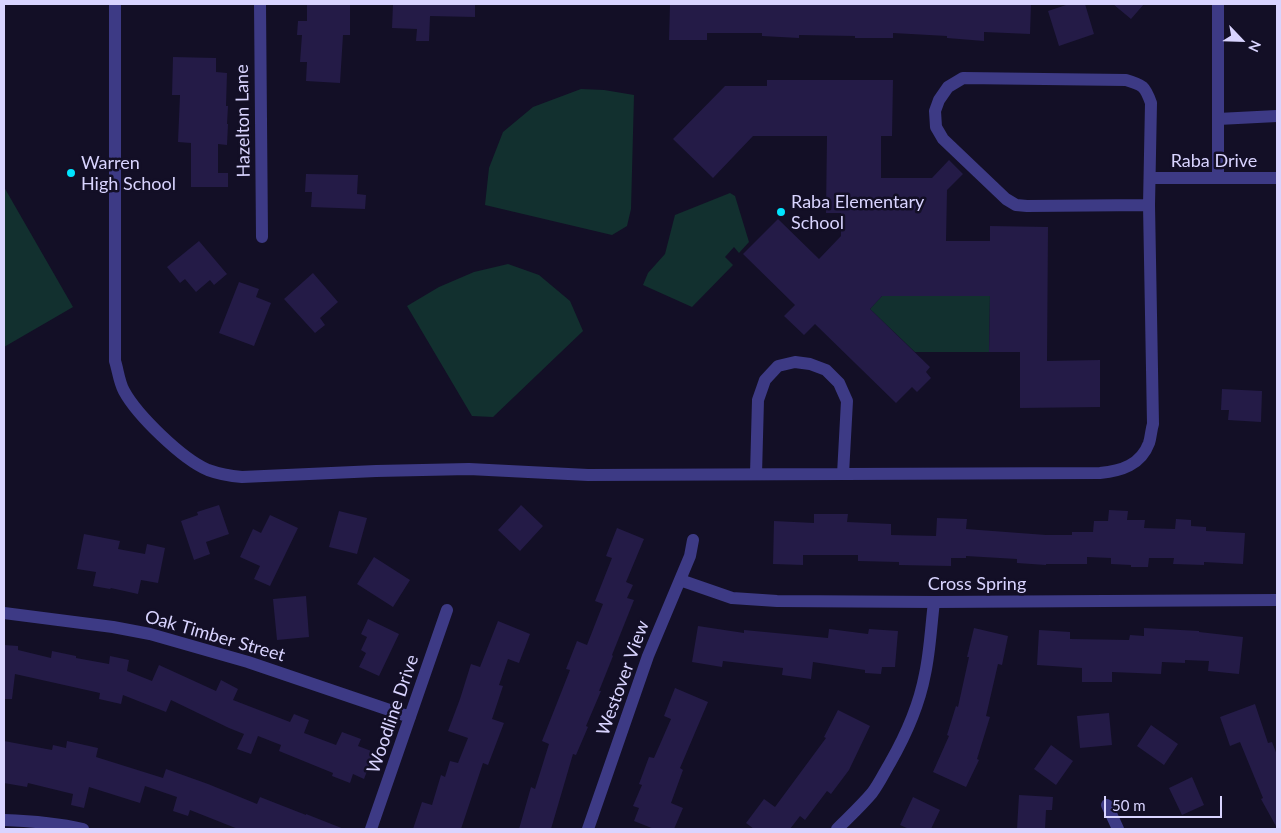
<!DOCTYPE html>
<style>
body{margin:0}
#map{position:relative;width:1281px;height:833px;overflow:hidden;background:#130f26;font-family:Lato,sans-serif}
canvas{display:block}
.frame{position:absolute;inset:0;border:5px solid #d9d4ff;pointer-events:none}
.north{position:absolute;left:1216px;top:15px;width:50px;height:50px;-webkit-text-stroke:4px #130f26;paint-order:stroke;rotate:114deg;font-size:14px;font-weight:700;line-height:20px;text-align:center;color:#d9d4ff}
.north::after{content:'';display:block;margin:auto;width:18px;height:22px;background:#d9d4ff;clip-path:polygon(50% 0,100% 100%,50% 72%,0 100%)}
.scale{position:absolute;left:1104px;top:796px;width:118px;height:22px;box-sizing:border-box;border:2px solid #d9d4ff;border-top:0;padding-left:6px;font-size:15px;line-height:18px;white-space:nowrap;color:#d9d4ff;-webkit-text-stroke:4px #130f26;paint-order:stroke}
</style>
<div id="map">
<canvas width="1281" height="833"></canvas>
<div class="frame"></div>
<div class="north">N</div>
<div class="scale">50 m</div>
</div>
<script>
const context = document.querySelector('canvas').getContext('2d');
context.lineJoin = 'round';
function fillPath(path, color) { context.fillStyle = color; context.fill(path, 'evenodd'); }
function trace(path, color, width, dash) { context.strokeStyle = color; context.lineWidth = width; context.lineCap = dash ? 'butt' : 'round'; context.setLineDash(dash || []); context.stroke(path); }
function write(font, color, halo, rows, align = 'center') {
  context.font = font + ' Lato,sans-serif'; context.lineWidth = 5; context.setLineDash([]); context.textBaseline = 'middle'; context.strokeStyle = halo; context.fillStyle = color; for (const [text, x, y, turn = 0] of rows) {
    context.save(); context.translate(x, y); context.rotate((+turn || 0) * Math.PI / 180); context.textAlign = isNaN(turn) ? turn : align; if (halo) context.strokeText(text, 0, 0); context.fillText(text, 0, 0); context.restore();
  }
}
fillPath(new Path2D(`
 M581,89l23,1 30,5 -3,114 -4,17 -15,9 -127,-30 4,-37 14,-36 30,-25z
 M4,187l69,120 -69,40z
 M730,193l5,3 14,46 -10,11 -5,-6 -9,10 8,8 -41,42 -49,-22 5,-12 17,-19 10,-39z
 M508,264l31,11 31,26 13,30 -90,86 -21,-1 -65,-110 32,-19 35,-15z
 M882,296h108l-1,56h-74l-45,-43z`), '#12302f');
fillPath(new Path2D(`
 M307,4l43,1v30h-7l-3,48 -34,-2 1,-19h-7l2,-27h-5l1,-14h9z
 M393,4h82v13l-45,-1 -1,25h-13l1,-12 -25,-1z
 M670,4h361l-1,30 -46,-2v9l-37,-3v-2l-54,-3v5h-38v-2l-56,-1v3l-37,-2v-3h-55v7h-38z
 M1069,4h16l9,30 -35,12 -11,-35z
 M1113,4h31l-13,15z
 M173,57l43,1v14l11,1 -1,33h2l-1,18h1l-1,21 -9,-1v29h10v14h-37v-44l-13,-1 2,-47h-8z
 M767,80h126l-1,56h-11v42h51l17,-18 14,14 -16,16 -1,51h44v-15l58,1 -1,134 53,-1v47l-80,1v-56h-31l1,-56h-108l-12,13 60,58 -4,5 5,6 -14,14 -5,-5 -16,16 -81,-79 -11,11 -20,-19 11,-11 -52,-51 35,-35 41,40 22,-23v-23h-15l1,-77h-74l-40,42 -40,-39 52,-53h42z
 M306,174l52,1 -1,19 9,1 -1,14 -54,-2 1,-15h-7z
 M199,241l28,33 -13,11 -4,-5 -14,12 -11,-13 -5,4 -13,-16z
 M313,273l25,29 -18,16 5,7 -10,8 -31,-34z
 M239,282l20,7 -3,8 15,6 -17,43 -35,-13z
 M1222,389l40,2 -1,31 -33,-2 1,-10h-8z
 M219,505l10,29 -23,8 4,12 -16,6 -13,-39 17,-6 -1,-3z
 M521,505l22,21 -23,25 -22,-21z
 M1109,510l19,1 -1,9h18l-1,8 31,1 1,-10 15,1v6l15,1v4l39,2 -2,31 -39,-2v3l-31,-1 1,-6h-25l-1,9h-17v-2l-20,-1v-6l-24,-1v7h-41v1l-29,-2v-4l-51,-3v2h-15v8l-52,-1v-3l-41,-1v-6h-55v10l-30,-1 1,-43 40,2v-9h34l-1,8 44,2v11l45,1 1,-18 30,1 -1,10 80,6h26v-3h21l1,-11h14z
 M339,511l28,7 -10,36 -28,-7z
 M270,515l28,13 -28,58 -16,-7 6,-13 -20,-9 13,-28 8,4z
 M617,528l27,11 -18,43 7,3 -6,13 7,2 -22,55 1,1 -14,35h2l-15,35 2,1 -12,28 -3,-1 -22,75h-32l12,-42 4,2 14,-45 -7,-3 28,-71 -4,-1 11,-28 10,4 16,-41 -8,-3 17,-43 -6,-2z
 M84,534l36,7 -2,8 27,5 2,-10 18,4 -7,35 -17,-3 -3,14 -27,-6 -1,1 -17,-3 3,-14 -19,-3z
 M374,557l36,23 -17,27 -36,-23z
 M306,596l3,41 -32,3 -4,-41z
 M368,619l31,15 -20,42 -20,-9 7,-14 -5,-3 6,-13 -6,-3z
 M498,621l32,13 -11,29 -11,-4 -9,26 4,1 -11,33 12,4 -16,42 -5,-2 -22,66h-48l9,-27 10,3 9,-30 4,2 5,-16 8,2 10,-25 -20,-7 12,-32 11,-35 9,3z
 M698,626l46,7v-3l84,8 1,-9 39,5 1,-5 29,2 -3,36h-13l-1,7 -16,-1v-3l-52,-8 -2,17 -29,-4 1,-7 -60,-7 -1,6 -30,-5z
 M974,628l34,8 -6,29 -4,-1 -12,52 4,1 -13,42 2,1 -13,27 -33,-15 16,-36 -2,-1 9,-29 2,1 11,-50h-2z
 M1144,628l55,3v1l44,5 -4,37 -31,-3 1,-10 -24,-1v3l-23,-1 -1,12 -49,-2v10h-30v-14l-45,-3 2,-35 31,2v7l59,1 1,-5 14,1z
 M4,645l14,1v4l33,8 1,-7 24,5v2l33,6 1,-8 19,4 -2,11 25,10 7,-16 57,26 5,-11 17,9 -5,11 57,22 4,-8 15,6 -5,13 32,12 6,-13 19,7 -3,7 16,6 -10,27 -11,-5 -3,9 -18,-7 1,-3 -54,-22 2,-6 -23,-9 -7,18 -14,-5 7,-15 -15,-6 -58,-28 -5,12 -43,-17 -2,9 -22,-5 1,-6 -85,-19 -3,25h-8z
 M675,688l33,14 -28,66 3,2 -12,33 12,5 -9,21h-20l-20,-8 5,-13 -6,-2 9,-21 -3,-1 10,-27 5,1 17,-39 -7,-3z
 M1255,704l13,39 4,-1 5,13v73l-16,-29 2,-1 -23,-56 -10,4 -10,-29z
 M838,710l32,16 -21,44 -18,24 -4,-3 -22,29 -5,-4 -10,13h-36l-8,-6 18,-24 11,8 51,-69 -2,-1z
 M1109,713l3,32 -32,3 -3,-32z
 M1151,725l27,19 -14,21 -27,-19z
 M4,741l48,9 1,-5 13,3 1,-7 31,7 -2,9 67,21 3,-9 42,15 49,20 3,-7 46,18v-1l38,15h-106l-48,-19 -2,6 -15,-5 4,-14 -32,-11 -5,17 -51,-16 -5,21 -13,-3 2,-11 -45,-11 -1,4 -23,-4z
 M1051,745l22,16 -17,24 -22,-16z
 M1192,777l12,28 -22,10 -13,-27z
 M1019,795l34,2 -1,13h-6l-1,19h-28z
 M913,797l27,13 -9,19h-22l-9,-4z`), '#241b47');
trace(new Path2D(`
 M115,4v357c3,9 4,21 9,30 13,24 58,68 84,79 11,4 22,6 34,7l134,-6 93,-2 119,6 512,-2c21,-2 41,-8 49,-30 2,-6 2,-13 4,-19l-4,-219 2,-102c-6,-17 -8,-18 -25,-23l-163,-2 -15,9 -9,13 -4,11 1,16 7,12 63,60 10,6 11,1 122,-1
 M260,4l2,233
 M1218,119l59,-3
 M1150,178h127
 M1218,178v-174
 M756,474l2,-74 7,-20 13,-14 17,-4 15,2 16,6 13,13 8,18 -4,73
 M680,580l52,18 45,3 157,1 343,-2
 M4,613l109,14 37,7 98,28 162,55
 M1107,805l11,24
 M4,820c27,1 53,3 79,9
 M371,829l76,-219
 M588,829l60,-173 42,-100 3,-16
 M837,829c12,-12 24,-23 35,-36 7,-9 12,-20 18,-30 16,-28 29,-57 35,-89 5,-23 6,-48 9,-72`), '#3d3a85', 12);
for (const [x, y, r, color] of [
 [71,173,5,"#00e5ff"],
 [781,212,5,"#00e5ff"]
]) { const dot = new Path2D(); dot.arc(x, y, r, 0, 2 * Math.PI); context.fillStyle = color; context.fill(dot); trace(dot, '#130f26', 2); }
write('18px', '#d9d4ff', '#130f26', [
 ["Hazelton Lane",243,121,-91],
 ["Raba Drive",1214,161],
 ["Cross Spring",977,584],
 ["Oak Timber Street",215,636,16],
 ["Westover View",623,678,-70],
 ["Woodline Drive",393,714,-71]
]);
write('18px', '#d9d4ff', '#130f26', [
 ["Warren",81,163],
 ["High School",81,184],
 ["Raba Elementary",791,202],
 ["School",791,223]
], 'left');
</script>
